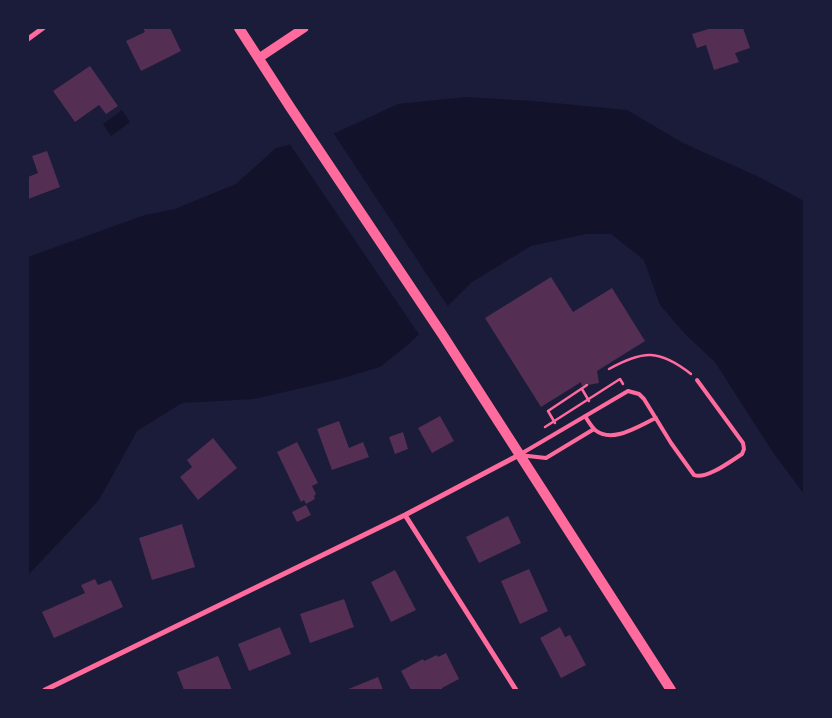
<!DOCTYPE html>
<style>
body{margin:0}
#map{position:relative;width:832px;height:718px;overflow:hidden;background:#1b1b3a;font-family:"Varela Round",sans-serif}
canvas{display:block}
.frame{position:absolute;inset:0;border:29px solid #1b1b3a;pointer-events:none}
</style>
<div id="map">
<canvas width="832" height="718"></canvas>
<div class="frame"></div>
</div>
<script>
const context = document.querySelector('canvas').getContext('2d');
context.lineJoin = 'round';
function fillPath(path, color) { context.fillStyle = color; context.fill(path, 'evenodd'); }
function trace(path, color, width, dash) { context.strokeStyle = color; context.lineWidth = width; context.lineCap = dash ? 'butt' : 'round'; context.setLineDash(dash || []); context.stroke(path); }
fillPath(new Path2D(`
 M466,97l67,4 94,9 56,33 76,34 45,24v293l-32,-43 -57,-89 -29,-27 -26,-30 -16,-45 -33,-26h-25l-55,12 -59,36 -62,61 -30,24 -44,13 -82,19 -72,4 -45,28 -38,69 -71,75v-318l117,-42 30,-6 61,-25 40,-36 57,-14 65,-30z
 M122,110l8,12 -19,14 -8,-12z`), '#12122b');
fillPath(new Path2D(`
 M332,131l117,177 -29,28 -131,-193z`), '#1b1b3a');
fillPath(new Path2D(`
 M143,28h27l11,23 -40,20 -15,-30 19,-9z
 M712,28h31l7,20 -15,5 4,9 -25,8 -8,-25 -9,3 -5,-14z
 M90,66l28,40 -12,8 -7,-9 -24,17 -22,-31z
 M47,151l13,36 -32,12v-22l10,-4 -6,-17z
 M551,277l22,35 39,-24 33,53 -48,30 2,12 -17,3 -1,-4 -40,25 -56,-89z
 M440,416l14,25 -22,12 -14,-25z
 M339,421l10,27 14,-6 6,15 -37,13 -15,-41z
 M403,432l5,17 -13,5 -6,-17z
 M213,438l24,30 -39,32 -18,-23 12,-10 -5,-7z
 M297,442l21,41 -6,3 4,8 -2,2 1,3 -9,5 -2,-4 -3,2 -23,-48 -1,-2z
 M306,505l5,10 -14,7 -5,-10z
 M508,516l13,27 -42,20 -13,-26z
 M182,524l13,43 -43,13 -13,-42z
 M529,569l19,42 -28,13 -19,-43z
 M395,570l21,40 -25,12 -20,-40z
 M95,579l3,6 13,-5 12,27 -69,31 -12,-26 43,-19 -4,-8z
 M344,599l10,28 -44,16 -10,-29z
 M280,627l11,27 -42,17 -11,-27z
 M560,627l5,10 5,-2 16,30 -25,13 -21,-40z
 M446,653l13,26 -17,9v1l-2,1h-29l-10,-19 22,-12 1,2 13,-6 1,2z
 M218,656l14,34h-48l-7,-18z
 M378,677l5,13h-37z`), '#542f53');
trace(new Path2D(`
 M609,369c34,-19 50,-20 82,5
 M582,389l7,12
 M555,423l-7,-12 39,-26
 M545,427l75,-48 3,5`), '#ff6b9d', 2.5);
trace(new Path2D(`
 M585,416c3,5 6,10 10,14 18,14 43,-4 61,-12
 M594,429l-48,29 -27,-3 109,-64 11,3 5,5 27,44 23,32c12,5 37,-14 48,-21l2,-5 -1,-6 -46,-63`), '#ff6b9d', 4);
trace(new Path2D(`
 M28,39l15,-11
 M405,515l111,175
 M45,690l360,-175 114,-60`), '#ff6b9d', 5);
trace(new Path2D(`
 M259,58l45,-30`), '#ff6b9d', 9);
trace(new Path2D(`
 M239,28l51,79 152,227 229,356`), '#ff6b9d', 10);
</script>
